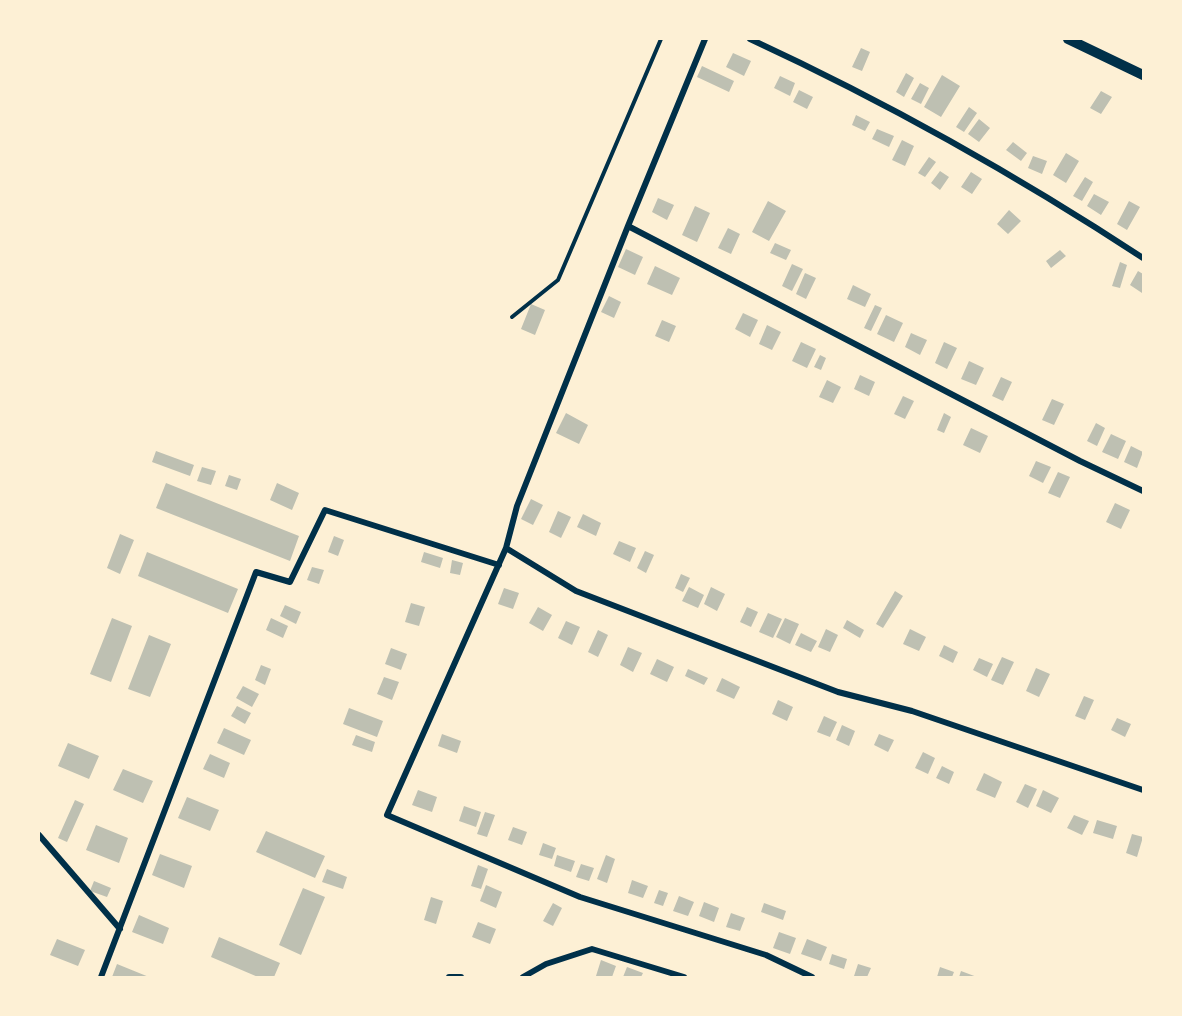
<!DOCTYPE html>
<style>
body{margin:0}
#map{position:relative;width:1182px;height:1016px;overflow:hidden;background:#fdf0d5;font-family:"Fira Sans Condensed",sans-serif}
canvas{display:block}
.frame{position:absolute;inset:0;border:40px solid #fdf0d5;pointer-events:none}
</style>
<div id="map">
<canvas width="1182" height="1016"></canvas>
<div class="frame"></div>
</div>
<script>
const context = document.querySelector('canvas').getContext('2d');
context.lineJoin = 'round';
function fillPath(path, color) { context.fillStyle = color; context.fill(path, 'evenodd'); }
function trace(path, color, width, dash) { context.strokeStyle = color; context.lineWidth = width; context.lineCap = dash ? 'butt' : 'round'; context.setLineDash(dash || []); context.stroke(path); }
fillPath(new Path2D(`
 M861,48l9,4 -8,19 -10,-4z
 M733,53l18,8 -7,15 -18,-9z
 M702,66l32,15 -5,11 -32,-15z
 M906,73l8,5 -10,19 -8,-5z
 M942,75l18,11 -19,31 -17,-10z
 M780,76l15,7 -5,13 -16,-8z
 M920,83l9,5 -8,16 -10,-5z
 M799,90l14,7 -6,12 -14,-7z
 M1101,91l11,6 -11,17 -11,-6z
 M969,107l8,6 -13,19 -8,-5z
 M856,115l14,7 -5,9 -13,-6z
 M979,119l11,9 -11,14 -11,-8z
 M877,129l17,7 -5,11 -17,-8z
 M902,140l12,6 -9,20 -13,-6z
 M1013,142l14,11 -6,8 -15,-11z
 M1066,153l13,8 -13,22 -13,-8z
 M1033,156l14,5 -5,13 -14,-6z
 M929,157l7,5 -11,15 -7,-4z
 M940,171l9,6 -9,13 -9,-7z
 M971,172l11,7 -10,15 -11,-7z
 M1085,177l8,5 -11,19 -9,-5z
 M1094,194l15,8 -8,13 -14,-9z
 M658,198l16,7 -7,15 -15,-8z
 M768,201l18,10 -17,30 -17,-9z
 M1129,201l11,6 -13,23 -10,-6z
 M695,206l15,7 -13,29 -15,-7z
 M1009,210l12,11 -13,13 -11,-10z
 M728,228l12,6 -9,20 -13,-6z
 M775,243l16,7 -5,10 -16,-7z
 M626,249l17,8 -8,18 -17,-8z
 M1060,250l6,6 -15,12 -5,-7z
 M1120,262l7,3 -7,23 -8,-2z
 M792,264l11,5 -11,22 -10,-5z
 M655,266l25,12 -8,17 -25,-11z
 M1138,271l5,3 -1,19 -12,-8z
 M805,273l11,5 -10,21 -10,-5z
 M853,285l18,9 -6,13 -18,-8z
 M609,296l12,6 -7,16 -13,-6z
 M531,304l14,6 -10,25 -14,-6z
 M875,305l7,3 -11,23 -7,-3z
 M743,313l15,7 -8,17 -15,-8z
 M886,315l17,8 -9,19 -17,-8z
 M662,320l14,6 -7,16 -14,-6z
 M767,325l14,7 -9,18 -13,-6z
 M911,333l16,7 -7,15 -15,-8z
 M801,342l15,7 -9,19 -15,-7z
 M944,342l13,6 -10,21 -12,-6z
 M820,355l6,3 -5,12 -7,-3z
 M969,361l15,7 -8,17 -15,-6z
 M860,375l15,7 -6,14 -15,-7z
 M1001,377l11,5 -9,19 -11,-5z
 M827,380l14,7 -8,16 -14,-6z
 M903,396l11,5 -9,18 -11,-5z
 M1052,399l12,5 -10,21 -12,-5z
 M566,413l22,12 -9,19 -23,-11z
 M944,413l7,4 -7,16 -7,-3z
 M1096,423l9,5 -8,18 -10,-5z
 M971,428l17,8 -8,17 -17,-8z
 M1111,434l15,7 -8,18 -16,-7z
 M1131,446l12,6 -6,16 -13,-6z
 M156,451l38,14 -4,11 -38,-14z
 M1036,461l15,6 -8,16 -14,-7z
 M202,467l14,4 -5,14 -14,-4z
 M1058,472l12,5 -10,21 -12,-5z
 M229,475l12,4 -4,11 -12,-4z
 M166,483l133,53 -9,25 -134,-53z
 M277,483l22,10 -7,17 -22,-10z
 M531,499l12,6 -10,20 -12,-6z
 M1115,503l15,7 -9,19 -15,-7z
 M558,511l13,6 -10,21 -12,-6z
 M583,514l18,9 -5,13 -19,-9z
 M120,534l14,6 -14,34 -13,-6z
 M334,536l10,4 -6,16 -10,-4z
 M619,541l17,7 -6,14 -17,-8z
 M645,551l9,4 -8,18 -9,-5z
 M147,552l91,37 -10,24 -90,-37z
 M424,552l19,6 -3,10 -19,-6z
 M452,560l11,3 -3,12 -10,-2z
 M312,567l12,3 -5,14 -12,-4z
 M681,574l9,4 -7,14 -8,-4z
 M689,587l15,8 -6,13 -16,-7z
 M711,587l14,7 -8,17 -13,-7z
 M504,588l15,5 -6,16 -15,-5z
 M895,591l8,5 -20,32 -7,-4z
 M411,603l14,4 -6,19 -14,-4z
 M285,605l16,7 -5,12 -16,-8z
 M538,607l14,8 -9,16 -14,-8z
 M747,607l11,5 -7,15 -11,-5z
 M768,613l14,6 -9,19 -14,-6z
 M112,618l20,8 -21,56 -21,-8z
 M271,618l17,8 -5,12 -17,-8z
 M785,618l14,6 -9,20 -14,-7z
 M847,620l17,10 -4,8 -17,-10z
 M566,621l14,6 -8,18 -14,-7z
 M826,629l12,6 -8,17 -12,-5z
 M910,629l16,8 -7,14 -16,-7z
 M598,630l10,5 -10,22 -10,-5z
 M801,633l16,8 -6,11 -16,-7z
 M149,635l22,9 -21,53 -22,-8z
 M944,645l14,7 -5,11 -14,-7z
 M628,647l14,6 -9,19 -13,-7z
 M391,648l16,6 -6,16 -16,-6z
 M1002,657l12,5 -11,23 -12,-5z
 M979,658l14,6 -6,13 -14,-7z
 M657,659l17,8 -7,15 -17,-8z
 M261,665l10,4 -6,16 -10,-5z
 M1036,668l14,6 -11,23 -13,-6z
 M688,669l20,9 -4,7 -19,-9z
 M384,677l15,5 -7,18 -15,-6z
 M722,678l18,9 -6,12 -18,-8z
 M243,686l16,8 -7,13 -16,-9z
 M1084,696l10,4 -9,20 -10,-4z
 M778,700l15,7 -6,14 -15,-7z
 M237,706l14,7 -6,11 -14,-8z
 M349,708l34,13 -6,16 -34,-13z
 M824,716l13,6 -7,15 -13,-5z
 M1117,718l14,6 -6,13 -14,-7z
 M842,725l13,6 -6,15 -13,-6z
 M224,728l27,12 -7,15 -27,-12z
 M442,734l19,7 -4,12 -19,-7z
 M879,734l15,6 -6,12 -14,-7z
 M356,735l19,7 -3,10 -20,-7z
 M68,743l31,13 -10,23 -31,-13z
 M923,752l12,6 -7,16 -13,-6z
 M210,754l20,9 -6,15 -21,-9z
 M942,766l12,6 -5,12 -13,-6z
 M123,769l30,12 -10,22 -30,-13z
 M984,773l18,9 -7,16 -19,-8z
 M1025,784l12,5 -9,19 -12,-6z
 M418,790l19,7 -5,15 -20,-7z
 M1043,790l16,8 -8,15 -15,-7z
 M187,797l32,13 -9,21 -32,-13z
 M75,800l9,4 -17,38 -9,-4z
 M464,806l17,6 -5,15 -17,-6z
 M485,812l10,3 -8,22 -10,-3z
 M1074,815l15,6 -7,14 -15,-7z
 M1097,820l20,6 -4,13 -20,-6z
 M96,825l32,13 -9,25 -33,-13z
 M513,827l14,5 -5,13 -14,-5z
 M266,831l59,25 -10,22 -59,-26z
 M1132,834l11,3 -6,20 -11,-4z
 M543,843l13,5 -4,11 -13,-4z
 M160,854l32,12 -8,22 -32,-13z
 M557,855l18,6 -4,11 -17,-6z
 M606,855l9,4 -8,24 -10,-4z
 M581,864l13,4 -5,13 -13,-4z
 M478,865l10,4 -7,20 -10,-3z
 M327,869l20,8 -4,12 -21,-7z
 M632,880l16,6 -5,12 -15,-5z
 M94,881l17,7 -4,9 -17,-6z
 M486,885l16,7 -6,16 -16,-7z
 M303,888l22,9 -24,58 -22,-10z
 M659,890l9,3 -5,13 -9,-3z
 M679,896l15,6 -6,14 -15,-5z
 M431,897l12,4 -7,23 -12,-4z
 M704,902l15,6 -5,14 -15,-6z
 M553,903l9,5 -9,18 -10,-5z
 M764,903l22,8 -3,9 -22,-8z
 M731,913l14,5 -5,13 -14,-4z
 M139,915l30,13 -6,16 -31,-12z
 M478,922l18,7 -6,15 -18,-7z
 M779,932l17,6 -6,16 -17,-6z
 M219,937l61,26 -6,14h-16l-47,-20z
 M57,939l28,11 -7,16 -28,-11z
 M807,939l20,8 -6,14 -20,-7z
 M832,954l15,5 -3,10 -15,-5z
 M601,960l15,6 -4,11 -16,-1z
 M117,964l32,13h-37z
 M858,964l13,4 -4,9 -13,-1z
 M627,967l16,6 -2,4h-18z
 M940,967l14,5 -2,5h-15z
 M961,971l16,6h-18z`), '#bec0b2');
trace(new Path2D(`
 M512,317l46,-37 103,-241`), '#003049', 4);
trace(new Path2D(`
 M705,39l-77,187 -111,280 -11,42 -119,267 193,82 186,58 46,22
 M750,39c136,63 268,137 393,219
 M628,226l452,235 63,30
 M506,548l70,43 262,101 74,19 231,79
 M39,835l81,94
 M101,977l155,-405 34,10 35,-72 174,55
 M449,977h12
 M523,977l23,-13 46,-15 92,28`), '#003049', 6);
trace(new Path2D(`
 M1068,39l75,36`), '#003049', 10);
</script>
